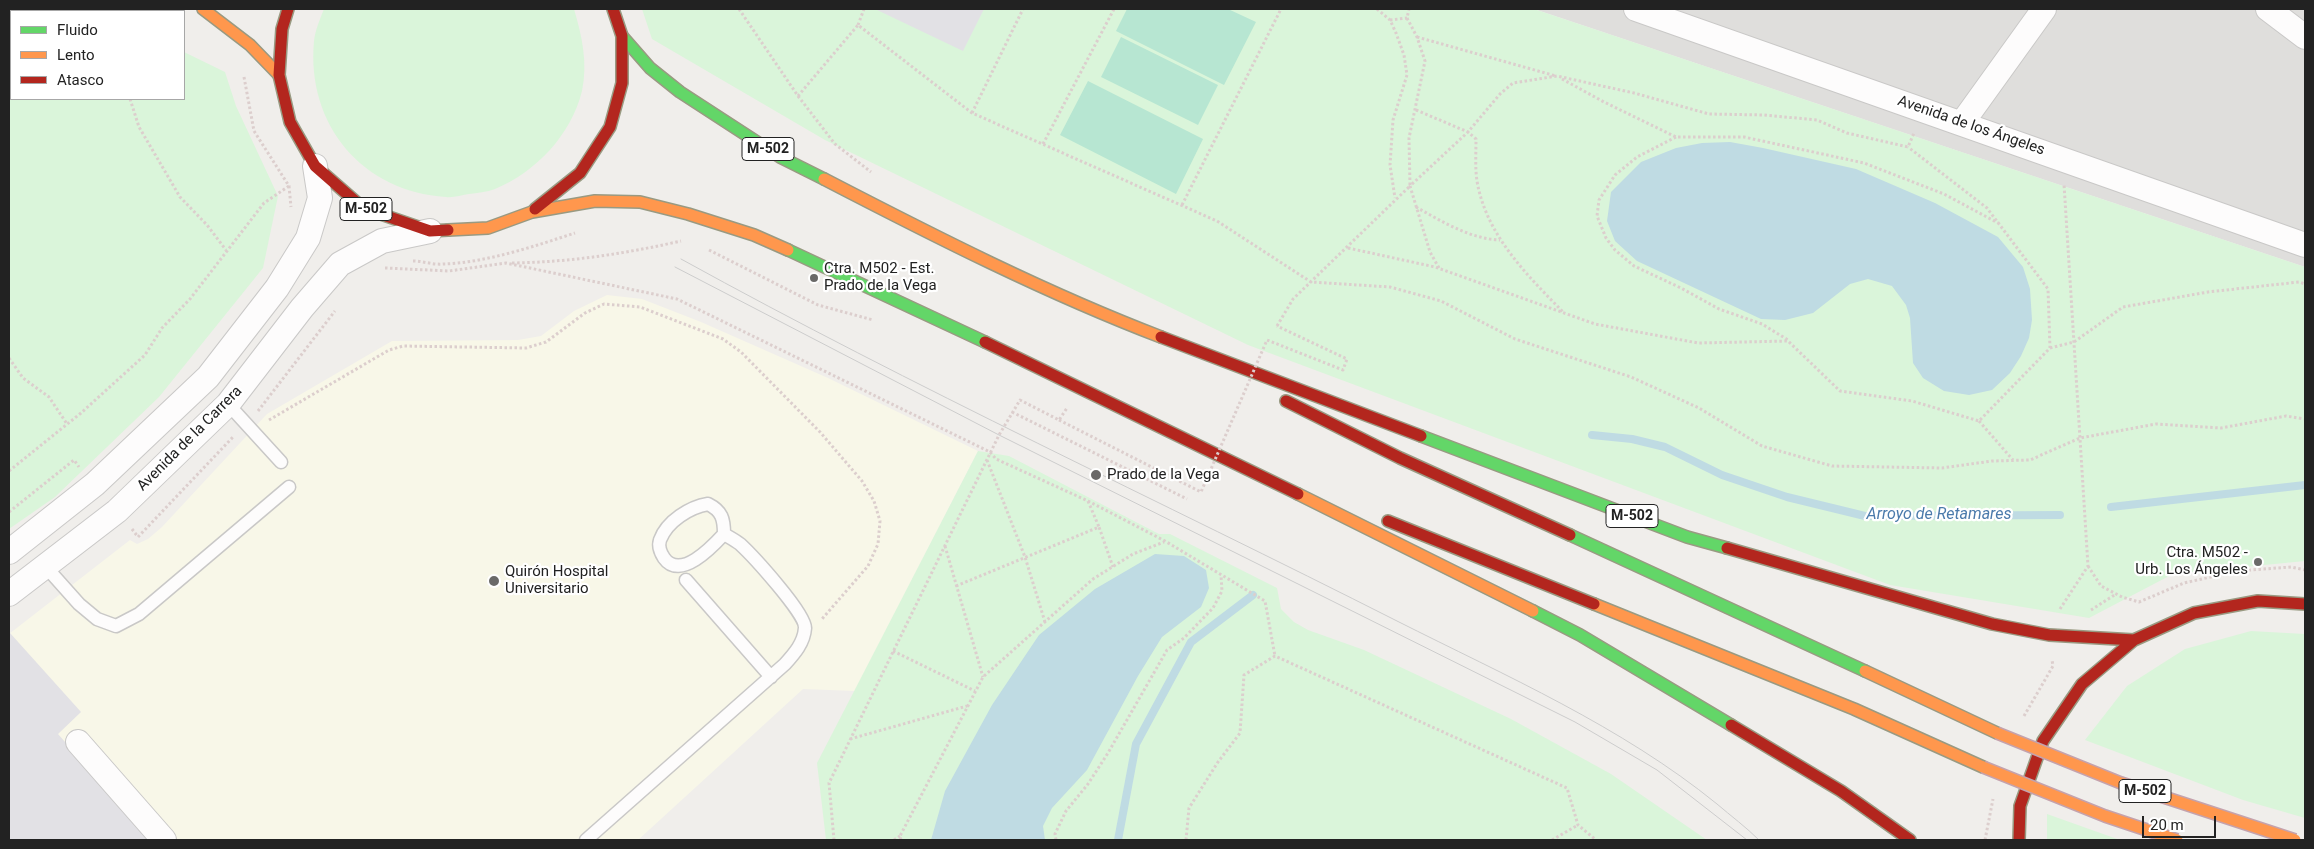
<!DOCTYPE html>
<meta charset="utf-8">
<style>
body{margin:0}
#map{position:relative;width:2314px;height:849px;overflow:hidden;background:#f0eeeb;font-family:Roboto,sans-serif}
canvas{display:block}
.frame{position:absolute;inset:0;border:10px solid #222;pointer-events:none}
.legend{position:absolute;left:10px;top:10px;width:175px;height:90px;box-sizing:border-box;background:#fff;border:1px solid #a7a7a7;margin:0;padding:6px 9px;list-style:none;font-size:15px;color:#222}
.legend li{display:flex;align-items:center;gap:10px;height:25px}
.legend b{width:25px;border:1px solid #a7a7a7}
.scale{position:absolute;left:2142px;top:816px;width:74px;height:22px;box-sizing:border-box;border:2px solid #222;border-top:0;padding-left:6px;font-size:15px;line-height:18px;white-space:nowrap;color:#222;-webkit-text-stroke:4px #fff;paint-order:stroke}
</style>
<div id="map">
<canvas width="2314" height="849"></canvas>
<div class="frame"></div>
<ul class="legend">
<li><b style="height:6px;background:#63d668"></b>Fluido</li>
<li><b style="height:6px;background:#ff974d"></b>Lento</li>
<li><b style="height:6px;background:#b3261e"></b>Atasco</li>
</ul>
<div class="scale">20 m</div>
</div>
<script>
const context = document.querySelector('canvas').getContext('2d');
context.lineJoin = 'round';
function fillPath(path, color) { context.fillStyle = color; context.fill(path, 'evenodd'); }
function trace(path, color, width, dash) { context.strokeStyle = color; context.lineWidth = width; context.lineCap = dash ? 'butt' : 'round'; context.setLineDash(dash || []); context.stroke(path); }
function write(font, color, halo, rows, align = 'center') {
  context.font = font + ' Roboto,sans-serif'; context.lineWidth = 4.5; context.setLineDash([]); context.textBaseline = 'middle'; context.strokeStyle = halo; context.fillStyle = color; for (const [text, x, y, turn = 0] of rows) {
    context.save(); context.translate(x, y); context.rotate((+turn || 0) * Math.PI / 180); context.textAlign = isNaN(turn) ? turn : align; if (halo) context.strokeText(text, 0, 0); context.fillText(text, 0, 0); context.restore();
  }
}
fillPath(new Path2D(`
 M1534,9h771v258z`), '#dfdedc');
fillPath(new Path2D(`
 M607,295l35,4 59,23 127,56 150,73 -123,240 -52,-2 -165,151h-629v-206l121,-94 7,4 11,-5 14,-12 105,-113 125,-73 126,-1 23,-4 33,-25z`), '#f8f7e8');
fillPath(new Path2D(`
 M9,9h87l5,2h-90v88h173v-47l41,20 11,34 42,90 -15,72 -104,129 -104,100 -46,32z
 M324,9h250c8,27 14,54 8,82 -11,44 -46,81 -87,98 -8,3 -18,4 -26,5 -7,1 -16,4 -23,3 -83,-5 -140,-72 -132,-156 1,-10 6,-22 10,-32z
 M642,9h892l771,258v294l-132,13 -84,44 -199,-33 -642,-240 -423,-205 -173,-101z
 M978,451l31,5 150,78h11l107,54 4,21 13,13 14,8 56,20 147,69 100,55 96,66h-881l-9,-77z
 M2251,631l54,3v184l-62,-18 -158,-60 42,-54 58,-37z
 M2047,814l73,26h-73z`), '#daf5da');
fillPath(new Path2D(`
 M1127,9h101l28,13 -32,63 -108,-54z
 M1121,37l97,48 -20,40 -97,-48z
 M1088,81l115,58 -27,55 -116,-59z`), '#b7e6d2');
fillPath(new Path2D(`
 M875,9h109l-21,42z
 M10,633l71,79 -23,22 93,106h-142z`), '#e2e1e5');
fillPath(new Path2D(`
 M1730,142l33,6 93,21 79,34 63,34 25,30 7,22 2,31 -3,18 -8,18 -11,17 -18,17 -23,5 -25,-4 -21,-13 -10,-15 -3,-45 -4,-13 -14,-19 -24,-7 -18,5 -37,29 -28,7 -24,-1 -124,-58 -22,-20 -8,-20 4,-29 30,-30 35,-14 26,-5z
 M1155,554l29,2 22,14 3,18 -8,19 -39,30 -24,39 -51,94 -35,38 -9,18 2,14h-114l14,-49 47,-86 47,-70 56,-46z`), '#bfdbe3');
trace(new Path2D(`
 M1592,435l40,4 33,8 57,28 65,22 78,19 195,-1
 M2111,507l194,-22
 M1118,840l18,-96 55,-102 62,-47`), '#bfdbe3', 8);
const lane = new Path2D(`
 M228,404l53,58
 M708,504c14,7 16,15 16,30 -12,13 -44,47 -60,24 -4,-6 -6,-12 -4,-18 7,-19 30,-33 48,-36z
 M46,567l33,37 18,15 19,7 23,-12 150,-127
 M686,580l85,97
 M586,840l199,-176c9,-10 19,-21 20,-36 1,-14 -52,-72 -65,-84 -5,-4 -11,-7 -16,-10`);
const street = new Path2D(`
 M1636,9l669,236
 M2268,9l37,28
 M1962,123l82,-114
 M9,552l86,-68 113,-107 69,-89 31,-50 12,-40 -5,-32
 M9,594l108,-83 111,-107 74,-96 38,-44 42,-23 48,-10
 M78,742l86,98`);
const fast = new Path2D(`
 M622,36l28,32 30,24 100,65 44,22
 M788,250l197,92
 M1421,436l266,101 40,11
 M1570,535l295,136
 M1533,611l47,24 151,90`);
const slow = new Path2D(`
 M203,9l47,36 29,30
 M824,179c110,57 222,114 337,158
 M448,230l40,-2 44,-16 63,-11 45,1 48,12 66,21 34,15
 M1298,494l235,117
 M1594,604l260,105 129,58
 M1865,671l132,62`);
const jam = new Path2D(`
 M288,9l-6,20 -3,46 11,47 25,44 48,42 67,23 18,-1
 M535,209l45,-36 30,-46 12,-44v-47l-9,-27
 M1161,337l260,99
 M985,342l313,152
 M1286,401l114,57 170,77
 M1388,521l206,83
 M1727,548l265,76 57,11 85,5
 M1731,725l110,66 69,49
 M2019,840l1,-34 23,-65 39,-57 52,-44 60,-27 64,-12 47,3`);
trace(lane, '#c9c8c7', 15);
trace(street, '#c9c8c7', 26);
trace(fast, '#999a82', 14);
trace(slow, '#999a82', 14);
trace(jam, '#999a82', 14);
trace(new Path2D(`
 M156,9l4,2
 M739,9l59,87 60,-71 114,88 245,108 94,61 79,5 51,14 74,38 116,38 68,31 63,38 70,20 110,2 50,-7 38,-1 50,-22 76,-14 65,4 65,-12 19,3
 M1377,9l13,11 6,13 8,22 3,20 -14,45 -3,45 5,33
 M1390,20l17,-2
 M858,25l6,-16
 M1417,37l139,39
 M9,61l2,-2
 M244,77l10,54 35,55 2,21
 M1562,79l42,23 72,35h68l120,26 80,31 54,29
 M798,96l37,48 36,28
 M130,99l9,28 41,70 27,28 19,25
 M1416,110l52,22 8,7c0,14 -1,29 1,42 9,54 50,94 86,131
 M972,113l51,-104
 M1676,137l-39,20 -22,18 -16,25 -2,16 9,22 9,12 19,16 47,22 38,21 43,15 26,16
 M1043,144l71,-135
 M1182,205l99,-196
 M1416,207c25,14 54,32 84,33
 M1348,248l87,19 160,57 103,19 90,-2 52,50 72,10 67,20 71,-73 -2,-59 -61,-81 -79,-61
 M709,250l109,55 55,15
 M413,261c10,0 20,4 30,3 42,-1 92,-18 132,-31
 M512,263c59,-1 111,-9 169,-22
 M385,268l64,3 57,-8 171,36 313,153 6,7 92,42 77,40 100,60 10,55
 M1439,268l-9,-16 -20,-66 58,-54 32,-38 13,-11 44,-7 77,17 75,21 55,1 53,5 30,13 61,14 6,-14
 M1277,326l16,-27 117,-113 -1,-48 16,-77 -8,-24 -10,-19 2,-9
 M2050,348l24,-6 49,-35 85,-15 91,-10 6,2
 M9,358l14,20 26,19 18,27
 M258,411l77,-100
 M1012,412l175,87
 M269,420l120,-70 14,-4 123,2 20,-6 39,-29 19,-9 36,3 83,32 18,13 79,80 42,49 12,20 6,20 -2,23 -10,22 -46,53
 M1979,421l34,39
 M987,460l38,97 20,65
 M9,471l72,-58 64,-58 17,-27 28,-29 74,-96 25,-17
 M1088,501l11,26
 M9,512l65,-52 5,7
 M132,529l6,8 95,-100
 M945,546l38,131
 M2088,566l13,20 21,11 17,5 45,-19 53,-12 54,-4 14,3
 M956,586l143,-59 14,40
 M2060,609l28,-43 -24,-382
 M2091,610l25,-16
 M893,651l82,40
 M2024,716l29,-50 -1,-6
 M850,739l117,-33
 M834,840l-5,-57 170,-348 21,-35 39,20 8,-12
 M894,840l6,-4
 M901,840l-1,-4 83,-159 110,-98 40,-25 31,-12
 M1056,840l-1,-6 11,-23 22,-27 20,-31 59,-103 17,-12 29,-30 9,-17 -1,-16
 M1186,840l3,-32 29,-46 22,-29 4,-58 31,-19 292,132 11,37 18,15
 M1552,840l26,-15
 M1985,840l8,-41`), '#dccecd', 3, [2.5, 2.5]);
trace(lane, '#fdfcfc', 12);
trace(street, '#fdfcfc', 24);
trace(fast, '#63d668', 11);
trace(slow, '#ff974d', 11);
trace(jam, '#b3261e', 11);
trace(new Path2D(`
 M681,259c234,129 477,241 716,362 109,55 224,105 320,183 14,12 29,23 42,36
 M675,267l324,168 576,287 82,48 90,70`), '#ccc', 1);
const slowBridge = new Path2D(`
 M1997,733l124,50 174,57
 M1983,767l122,49 72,24`);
trace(slowBridge, '#c5a2ac', 14, []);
trace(new Path2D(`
 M1059,420l142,72 66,-152 76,30 4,-11 -70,-33`), '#dccecd', 3, [2.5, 2.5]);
trace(slowBridge, '#ff974d', 11);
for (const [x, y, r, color] of [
 [814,278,5,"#6a6968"],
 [1096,475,6,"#6a6968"],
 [2258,562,5,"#6a6968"],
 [494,581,6,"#6a6968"]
]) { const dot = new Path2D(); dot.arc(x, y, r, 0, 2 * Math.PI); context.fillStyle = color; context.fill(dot); trace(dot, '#fff', 2); }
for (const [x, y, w] of [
 [768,149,52],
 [366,209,52],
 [1632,516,52],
 [2145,791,52]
]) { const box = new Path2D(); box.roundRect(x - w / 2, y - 11.5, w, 23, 4); context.fillStyle = '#fff'; context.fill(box); trace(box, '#222', 1); }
write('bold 14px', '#222', null, [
 ["M-502",768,149],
 ["M-502",366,209],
 ["M-502",1632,516],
 ["M-502",2145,791]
]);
write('15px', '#222', '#fff', [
 ["Avenida de los Ángeles",1971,126,19],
 ["Avenida de la Carrera",190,439,-45]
]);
write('15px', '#222', '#fff', [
 ["Ctra. M502 - Est.",824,269],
 ["Prado de la Vega",824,286],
 ["Prado de la Vega",1107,475],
 ["Ctra. M502 -",2248,553,"right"],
 ["Urb. Los Ángeles",2248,570,"right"],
 ["Quirón Hospital",505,572],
 ["Universitario",505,589]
], 'left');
write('italic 16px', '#4a7aab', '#fff', [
 ["Arroyo de Retamares",1939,515]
]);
</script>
